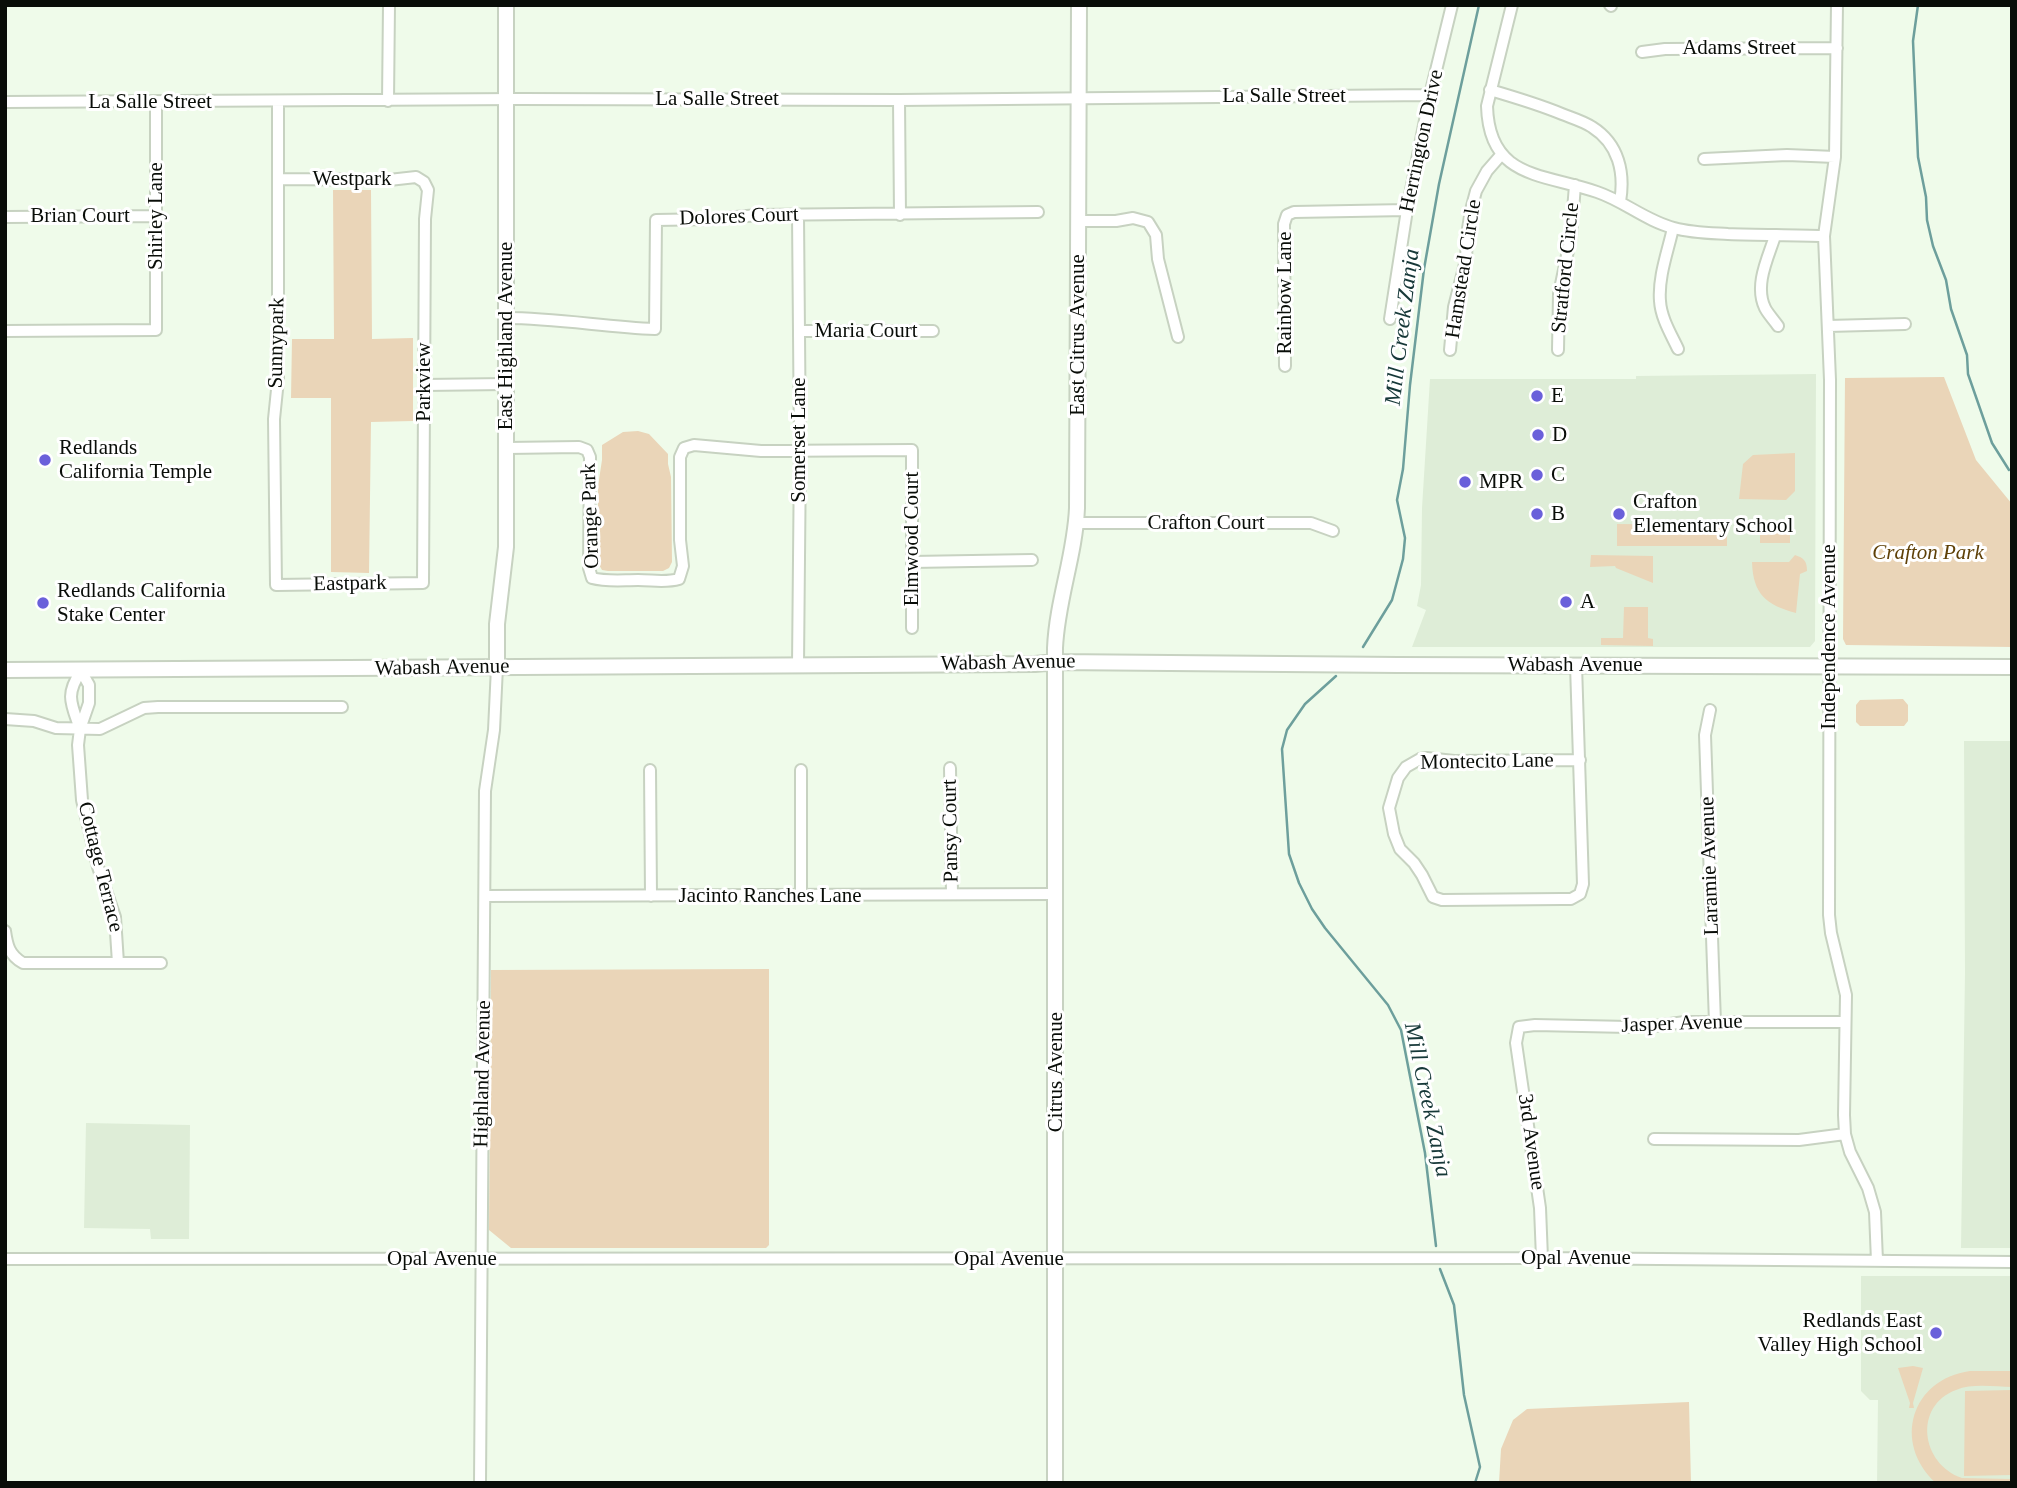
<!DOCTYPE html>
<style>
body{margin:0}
#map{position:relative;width:2017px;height:1488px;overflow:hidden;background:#effbea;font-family:"Times New Roman",serif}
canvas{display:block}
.frame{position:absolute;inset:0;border:7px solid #090d08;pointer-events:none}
</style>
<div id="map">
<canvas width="2017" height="1488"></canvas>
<div class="frame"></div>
</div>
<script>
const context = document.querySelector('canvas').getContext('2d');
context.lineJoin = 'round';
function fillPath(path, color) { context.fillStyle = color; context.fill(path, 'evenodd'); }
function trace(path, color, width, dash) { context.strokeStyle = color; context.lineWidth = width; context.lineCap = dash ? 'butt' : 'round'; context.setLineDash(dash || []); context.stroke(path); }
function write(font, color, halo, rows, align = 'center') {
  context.font = font + ' "Times New Roman",serif'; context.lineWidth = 6; context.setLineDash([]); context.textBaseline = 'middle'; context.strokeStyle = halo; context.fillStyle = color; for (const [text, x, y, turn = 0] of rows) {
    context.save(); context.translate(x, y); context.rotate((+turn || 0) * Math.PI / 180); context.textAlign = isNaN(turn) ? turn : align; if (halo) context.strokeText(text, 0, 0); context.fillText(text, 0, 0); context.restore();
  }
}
fillPath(new Path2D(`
 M1816,374l-1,267 -5,6h-398l14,-37 -9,-4 4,-21 1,-77 8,-129h206v-3z
 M1964,741h48v507h-51l4,-275z
 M86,1123l104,2 -1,114h-38l-1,-10 -66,-1z
 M1861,1276h151v207h-135l1,-83h-8l-9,-9z`), '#deedd7');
fillPath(new Path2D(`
 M333,190h38l1,149 41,-1v83l-42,1 -2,151 -38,-1v-174h-40l1,-59h42z
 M1944,377l32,83 36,44v143l-166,-2 -3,-6 2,-261z
 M638,431l11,3 19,20v10l3,13 1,85 -3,6 -6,3h-55l-6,-1 -4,-7v-77l4,-26v-15l21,-13z
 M1795,453v38l-9,9 -47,-1 4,-35 10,-9z
 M1760,521h30v22h-30z
 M1617,524l110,1v21h-110z
 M1591,555l62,1v27l-37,-15 -1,-2 -25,1z
 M1795,555c9,3 12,6 12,16l-7,3 -4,39c-30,-8 -43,-19 -44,-51h37z
 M1624,607h24v31l5,1v7l-52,-1v-7h22z
 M1903,699l5,6v16l-4,5h-44l-4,-4v-17l4,-5z
 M769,969v276l-3,3h-255l-22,-18 2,-260z
 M1913,1366l10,2 -10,35 1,5h-5l1,-5 -12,-35z
 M1970,1371h42v16c-17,0 -39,-4 -56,3 -43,16 -35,74 6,88l50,1v4h-76c-44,-40 -25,-104 34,-112z
 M2012,1390v85l-48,1 1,-85z
 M1689,1402l2,81h-192l2,-34 12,-29 14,-11z`), '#ead5b8');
trace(new Path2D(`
 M1918,5l-5,36 5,116 8,40 1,23 6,26 13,34 5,29 16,46 1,19 24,69 17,27
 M1363,647l29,-47 11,-41 2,-21 -8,-38 6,-31 7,-84 14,-116 15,-85 40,-179
 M1336,676l-31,28 -18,26 -5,19 7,105 10,29 13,26 13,19 63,77 13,25 24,123 11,93
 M1440,1269l14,36 10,90 16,72 -5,16`), '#6d9f9c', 2.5);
const minor = new Path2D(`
 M1512,5l-25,101c2,73 55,67 110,86 27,9 49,29 77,36 18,5 36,5 54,6 32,1 64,1 96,2
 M1610,5l1,1
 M1837,5l-2,152 -11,79 6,144 -1,535 2,18 15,62 -2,120 1,19 5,18 18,36 7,24 2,49
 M1642,52l23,-3 172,-1
 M1490,90c24,7 48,14 72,24 10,4 21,7 30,13 27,17 33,46 28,75
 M899,100l1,115
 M278,101v279l-4,39 2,166 147,-2 2,-364 3,-29 -4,-8 -8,-5 -27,3 -110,-1
 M388,101l1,-96
 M5,102l514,-3 380,1 531,-5
 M1704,159l83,-4 48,2
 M798,215l2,237 -2,213
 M5,217l150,-1
 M1078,221h38l17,-3 15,4 8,13 2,24 20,78
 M1673,228c-5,23 -15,49 -13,73 1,17 11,33 18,48
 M1775,236c-7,22 -21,49 -10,72 3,6 9,12 13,18
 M506,318c50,0 99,9 149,11l1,-109 58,-1 44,-4 280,-3
 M1390,319l17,-109 23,-115 22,-90
 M1828,326l77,-2
 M5,331l151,-1v-228
 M799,331h134
 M1450,350l4,-43 12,-47 1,-25 4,-25 5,-19 11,-20 14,-16
 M1558,350l1,-56 12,-58 4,-51
 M1285,366l-1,-142 3,-9 7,-3 113,-2
 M424,385l82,-1
 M507,448l72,-1 8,3 3,7 -1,111 3,10c15,4 30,2 46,2 15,0 27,3 41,-1l4,-13 -3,-26v-83l4,-9 10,-3 67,6 151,-1v178
 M1076,523h235l22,8
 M912,562l120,-2
 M1576,665l7,219 -3,10 -9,5h-9l-120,1 -9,-3 -11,-22 -8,-12 -14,-14 -6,-15 -5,-26 9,-30 8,-11 14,-8 7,-1 27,3 126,-1
 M1710,710l-5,25 10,288
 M5,719l29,2 22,7 44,1 44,-21 14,-1h184
 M80,729c-9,-26 -15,-34 1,-58l8,14v18l-9,26 -2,16 4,55 16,67 17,50 3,46
 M950,768l2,126
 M650,770l1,126
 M801,770v126
 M485,896l570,-2
 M5,931c2,14 4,24 18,32h138
 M1654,1139l145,1 46,-6
 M1542,1258l-2,-50 -24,-165 3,-16 16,-2 94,2 26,-1 30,-4h160
 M5,1259l1537,-1 470,4
 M480,1483l5,-692 9,-61 3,-63`);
const tertiary = new Path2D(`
 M497,667v-43l9,-77v-542
 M5,670l1030,-6 21,-2 342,3 614,2
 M1055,1483v-835c2,-48 20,-92 22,-140l2,-503`);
trace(minor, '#c7d2c1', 14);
trace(tertiary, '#c7d2c1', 18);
trace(minor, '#fff', 10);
trace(tertiary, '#fff', 14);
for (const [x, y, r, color] of [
 [1537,396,7,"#6a60da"],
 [1538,435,7,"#6a60da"],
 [45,460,7,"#6a60da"],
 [1537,475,7,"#6a60da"],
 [1465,482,7,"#6a60da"],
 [1537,514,7,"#6a60da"],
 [1619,514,7,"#6a60da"],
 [1566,602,7,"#6a60da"],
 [43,603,7,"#6a60da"],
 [1936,1333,7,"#6a60da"]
]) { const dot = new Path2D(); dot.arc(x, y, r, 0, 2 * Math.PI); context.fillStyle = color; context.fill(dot); trace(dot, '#fff', 2.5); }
write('21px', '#090d08', '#fff', [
 ["Adams Street",1739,48],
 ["La Salle Street",1284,96],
 ["La Salle Street",717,99],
 ["La Salle Street",150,102],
 ["Herrington Drive",1422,141,-78],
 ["Westpark",352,179],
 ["Brian Court",80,216],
 ["Shirley Lane",156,216,-90],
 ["Dolores Court",739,217,-2],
 ["Stratford Circle",1566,268,-84],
 ["Hamstead Circle",1464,269,-81],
 ["Rainbow Lane",1285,293,-90],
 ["Maria Court",866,331],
 ["East Citrus Avenue",1078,335,-90],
 ["East Highland Avenue",506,336,-90],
 ["Sunnypark",277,343,-89],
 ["Parkview",424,382,-90],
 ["Somerset Lane",799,440,-90],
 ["Orange Park",591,516,-92],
 ["Crafton Court",1206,523],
 ["Elmwood Court",912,539,-90],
 ["Eastpark",350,584,-1],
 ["Independence Avenue",1829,637,-90],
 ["Wabash Avenue",1008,663,-1],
 ["Wabash Avenue",1575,665],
 ["Wabash Avenue",442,668,-1],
 ["Montecito Lane",1487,762,-1],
 ["Pansy Court",951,831,-91],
 ["Laramie Avenue",1710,866,-92],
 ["Cottage Terrace",100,867,76],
 ["Jacinto Ranches Lane",770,896],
 ["Jasper Avenue",1682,1024,-2],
 ["Citrus Avenue",1056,1072,-90],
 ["Highland Avenue",483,1074,-89],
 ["3rd Avenue",1531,1142,82],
 ["Opal Avenue",1576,1258],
 ["Opal Avenue",442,1259],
 ["Opal Avenue",1009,1259]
]);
write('21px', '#090d08', '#fff', [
 ["E",1551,396],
 ["D",1552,435],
 ["Redlands",59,448],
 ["California Temple",59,472],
 ["C",1551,475],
 ["MPR",1479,482],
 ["Crafton",1633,502],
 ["Elementary School",1633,526],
 ["B",1551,514],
 ["Redlands California",57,591],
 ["Stake Center",57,615],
 ["A",1580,602],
 ["Redlands East",1922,1321,"right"],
 ["Valley High School",1922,1345,"right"]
], 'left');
write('italic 21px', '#5f4108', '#fff', [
 ["Crafton Park",1928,553]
]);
write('italic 23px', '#163838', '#fff', [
 ["Mill Creek Zanja",1403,327,-83],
 ["Mill Creek Zanja",1427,1100,78]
]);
</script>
